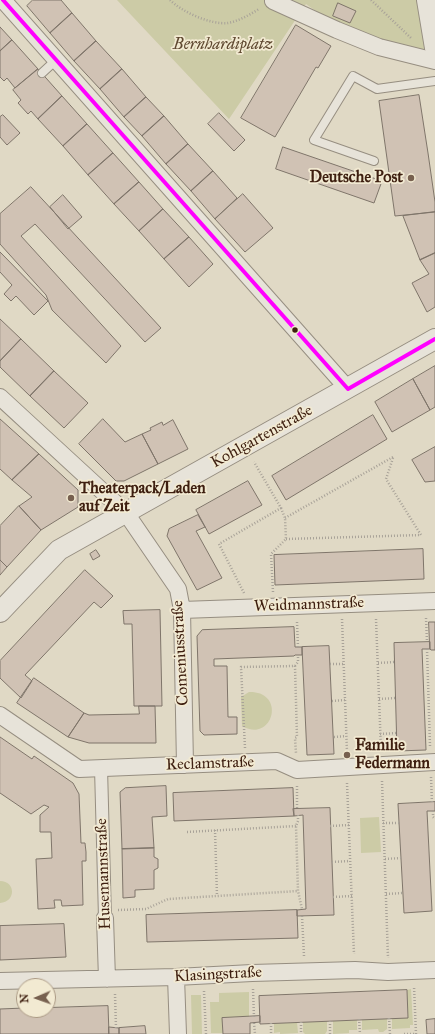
<!DOCTYPE html>
<meta charset="utf-8">
<style>
body{margin:0}
#map{position:relative;width:435px;height:1034px;overflow:hidden;background:#e0d9c5;font-family:"IM FELL Great Primer",serif}
canvas{display:block}
.north{position:absolute;left:16px;top:978px;width:40px;height:40px;box-sizing:border-box;background:#f2ead2;border:1px solid #aa9984;border-radius:50%;rotate:268deg;font-size:11px;font-weight:700;line-height:16px;text-align:center;color:#3e1f10}
.north::after{content:'';display:block;margin:auto;width:14px;height:18px;background:#77604f;clip-path:polygon(50% 0,100% 100%,50% 72%,0 100%)}
</style>
<div id="map">
<canvas width="435" height="1034"></canvas>
<div class="north">N</div>
</div>
<script>
const context = document.querySelector('canvas').getContext('2d');
context.lineJoin = 'round';
function fillPath(path, color) { context.fillStyle = color; context.fill(path, 'evenodd'); }
function trace(path, color, width, dash) { context.strokeStyle = color; context.lineWidth = width; context.lineCap = dash ? 'butt' : 'round'; context.setLineDash(dash || []); context.stroke(path); }
function write(font, color, halo, rows, align = 'center') {
  context.font = font + ' "IM FELL Great Primer",serif'; context.lineWidth = 3.5; context.setLineDash([]); context.textBaseline = 'middle'; context.strokeStyle = halo; context.fillStyle = color; for (const [text, x, y, turn = 0] of rows) {
    context.save(); context.translate(x, y); context.rotate((+turn || 0) * Math.PI / 180); context.textAlign = isNaN(turn) ? turn : align; if (halo) context.strokeText(text, 0, 0); context.fillText(text, 0, 0); context.restore();
  }
}
fillPath(new Path2D(`
 M117,0h302l12,56 -45,-13 -55,-21 -25,-18 -77,115z
 M249,692c38,-1 24,52 -7,34l-1,-29z
 M379,817l2,35 -20,1 -1,-35z
 M0,881c16,0 16,21 0,22z
 M411,989l2,36h-3v3l-18,1v-11l16,-1 -1,-27z
 M249,992v25l-26,1v15h-12l-1,-31h9v-9z
 M191,995h10l1,39h-10z
 M387,1018v11l-4,3h-4l-1,-3 -16,1v-11z
 M357,1020v10h-8v3l-16,1v-13z
 M327,1021v10l-2,3h-20l-2,-2v-10z
 M297,1022l1,11 -18,1v-2l-6,1v-10z`), '#cccba6');
const building = new Path2D(`
 M33,0h28l11,13 -22,20 -23,-27z
 M338,3l18,8 -6,12 -17,-7z
 M72,13l24,28 -22,20 -24,-28z
 M296,25l35,21 -13,22 -2,-1 -41,70 -34,-19z
 M0,27l12,13 -12,11z
 M12,40l26,29 -23,19 -8,-10 -3,3 -4,-4v-26z
 M96,41l26,28 -22,20 -26,-28z
 M38,69l24,27 -24,23 -7,-8 -3,3 -10,-11 3,-3 -8,-10z
 M122,69l24,28 -22,20 -24,-28z
 M419,95l9,58 7,49v10l-40,4 -16,-115z
 M62,96l25,28 -24,22 -25,-27z
 M146,97l18,19 -22,20 -18,-19z
 M219,113l26,27 -11,11 -26,-27z
 M3,115l17,18 -13,12 -7,-8v-20z
 M164,116l24,28 -22,20 -24,-28z
 M87,124l26,29 -25,22 -25,-29z
 M188,144l25,27 -22,20 -25,-27z
 M283,147l99,34 -8,22 -98,-34z
 M113,153l26,29 -25,22 -26,-29z
 M213,171l24,27 -22,21 -24,-28z
 M139,182l24,27 -24,22 -25,-27z
 M31,187l130,141 -16,14 -110,-118 -14,12 100,110 -15,17 -54,-53 -6,-15 -46,-51v-30z
 M243,194l30,34 -28,24 -30,-33z
 M63,195l19,22 -14,12 -18,-22z
 M163,209l26,28 -25,22 -25,-28z
 M435,212v41l-15,7 -17,-44z
 M189,237l24,27 -24,23 -25,-28z
 M0,252l48,49 -14,14 -18,-19 -5,5 -7,-7 8,-9 -12,-13z
 M435,253v54l-8,5 -15,-29 17,-9 -9,-14z
 M0,319l21,20 -21,22z
 M21,339l33,32 -24,25 -30,-29v-6z
 M435,366v41l-5,3 -17,-31z
 M54,371l34,32 -24,25 -34,-32z
 M413,379l17,31 -38,22 -17,-30z
 M373,415l14,24 -101,61 -14,-24z
 M0,419l39,35 -27,26 -12,-11z
 M103,419l22,23 17,-8 16,30 -34,17h-8l-37,-37z
 M173,420l15,29 -30,15 -16,-30 9,-4 -1,-2 12,-6 1,3z
 M435,447v34l-10,1 -13,-22z
 M39,454l39,36v17l-37,23 -22,-24 13,-9 -20,-17z
 M248,481l14,24 -53,29 -13,-24z
 M19,506l22,24 -34,37 -7,-7v-34z
 M198,515l7,12 -9,4 26,47 -25,12 -30,-54 2,-7z
 M423,549l1,30 -149,6 -1,-30z
 M96,550l4,6 -7,4 -3,-6z
 M0,560l7,7 -7,8z
 M85,570l28,26 -12,12 -7,-6 -69,73 7,6 -11,17 -21,-20v-17z
 M160,610l2,96h-28l-2,-82h-8l-1,-13z
 M429,622h6v28h-4l-1,-1z
 M294,627l1,20h7v8h-7l-1,1 -80,3v7h13l1,51h9v17l-33,1 -4,-4 -3,-95 5,-6z
 M430,642v7h-8l4,101 -29,1 -3,-108z
 M329,646l5,108 -27,1 -5,-108z
 M34,678l50,35 -16,24 -51,-34z
 M139,706h16l1,37h-67l-21,-6 16,-24 5,2 50,-1z
 M0,737l32,22 2,-3 39,27 6,11 2,49h4l1,9v9h-4l1,44 -21,1 -1,-6h-7l1,8 -17,1 -2,-50 16,-1 -1,-26h-11v-17l9,-8 -5,-2 -13,9 -31,-21z
 M166,786l1,30 -15,1 2,31 -32,1 -2,-57 5,-4z
 M293,788l1,28 -120,5 -1,-28z
 M435,802v9h-8l5,100 -28,2 -6,-109z
 M330,808l4,107 -37,1v-6l9,-1 -3,-94 -9,1 -1,-7z
 M154,848v9l4,2v9l-4,2v19l-19,1v7l-12,1 -1,-49z
 M297,910l1,28 -151,4 -1,-27z
 M64,924l2,33 -66,3v-34z
 M407,990l1,28 -148,6 -1,-28z
 M108,1006l1,28h-109v-25l24,-1v2h24v-2z
 M260,1016v6l-10,1v11h-27l-1,-16z
 M435,1019v15h-8l-1,-14z
 M145,1026l1,8h-27v-6z
 M109,1027l10,1v6h-10z`);
fillPath(building, '#d0c2b4');
trace(building, '#7f756a', 1);
const service = new Path2D(`
 M42,73l14,-13
 M374,161l-60,-21 39,-64 24,13 58,-8`);
const pedestrian = new Path2D(`
 M101,768l4,150`);
const minor = new Path2D(`
 M3,0l345,389
 M273,1l64,29 42,17 56,14
 M0,397l126,116 52,76 4,21 3,155
 M182,610l253,-9
 M0,715l79,54 198,-8 20,9 138,-8
 M105,918l2,61
 M176,977l2,57
 M0,981l176,-4 76,-4 103,-3 33,2 47,-2`);
const tertiary = new Path2D(`
 M427,0l8,48
 M0,612l59,-62 376,-211`);
trace(service, '#968e81', 10);
trace(pedestrian, '#968e81', 14);
trace(minor, '#968e81', 18);
trace(tertiary, '#968e81', 22);
trace(new Path2D(`
 M170,0c12,12 41,25 58,23 11,-2 21,-8 31,-14
 M371,0l40,38
 M393,458l-7,21 35,56
 M285,518l108,-61
 M286,539l135,-4
 M273,592l-2,-38 15,-15 -1,-21 -4,-10
 M244,593l-25,-49 62,-36 -27,-46
 M426,618l1,24
 M342,619l5,133
 M376,619l5,131
 M297,622l1,25
 M427,649l3,97
 M378,663l17,-1
 M330,664h13
 M295,666l3,-4v-7
 M379,699l17,-1
 M332,701l13,-1
 M380,734l17,-1
 M334,737l12,-1
 M245,748l-4,-81 54,-1 2,71 -2,1 1,15
 M431,777l1,26
 M382,781l6,177
 M347,783l7,171
 M297,786v23
 M433,811v6l2,2
 M298,815v6l-2,5 2,65 4,18
 M383,823h16
 M330,826l19,-1
 M215,830l2,66
 M187,832l109,-6
 M385,859l16,-1
 M332,862l18,-1
 M386,894l17,-1
 M333,897l19,-1
 M118,910l28,-1 22,-10 130,-8
 M302,916l2,40
 M253,989l1,28
 M204,991l2,43
 M115,994l1,34
 M389,1018l1,16
 M359,1019l1,15
 M330,1021v13
 M301,1022v12
 M254,1023l1,11
 M271,1023v11
 M404,1034h12l-2,-48`), '#a8a298', 2.5, [1, 2]);
trace(service, '#e7e3d9', 8);
trace(pedestrian, '#e7e3d9', 12);
trace(minor, '#e7e3d9', 16);
trace(tertiary, '#e7e3d9', 20);
trace(new Path2D(`
 M3,0l345,389
 M348,389l87,-50`), '#f0f', 4);
for (const [x, y, r, color] of [
 [411,178,4,"#77604f"],
 [295,330,3.5,"#3e1f10"],
 [71,498,4,"#77604f"],
 [347,755,4,"#77604f"]
]) { const dot = new Path2D(); dot.arc(x, y, r, 0, 2 * Math.PI); context.fillStyle = color; context.fill(dot); trace(dot, '#f2ead2', 1.5); }
write('italic 16px', '#5e472f', '#f2ead2', [
 ["Bernhardiplatz",223,45]
]);
write('bold 16px', '#3e1f10', '#f2ead2', [
 ["Deutsche Post",403,178,"right"],
 ["Theaterpack/Laden",79,489],
 ["auf Zeit",79,507],
 ["Familie",355,746],
 ["Federmann",355,764]
], 'left');
write('16px', '#3e1f10', '#f2ead2', [
 ["Kohlgartenstraße",262,437,-29],
 ["Weidmannstraße",309,605,-2],
 ["Comeniusstraße",181,653,-93],
 ["Reclamstraße",210,764,-2],
 ["Husemannstraße",104,874,-92],
 ["Klasingstraße",218,975,-3]
]);
</script>
